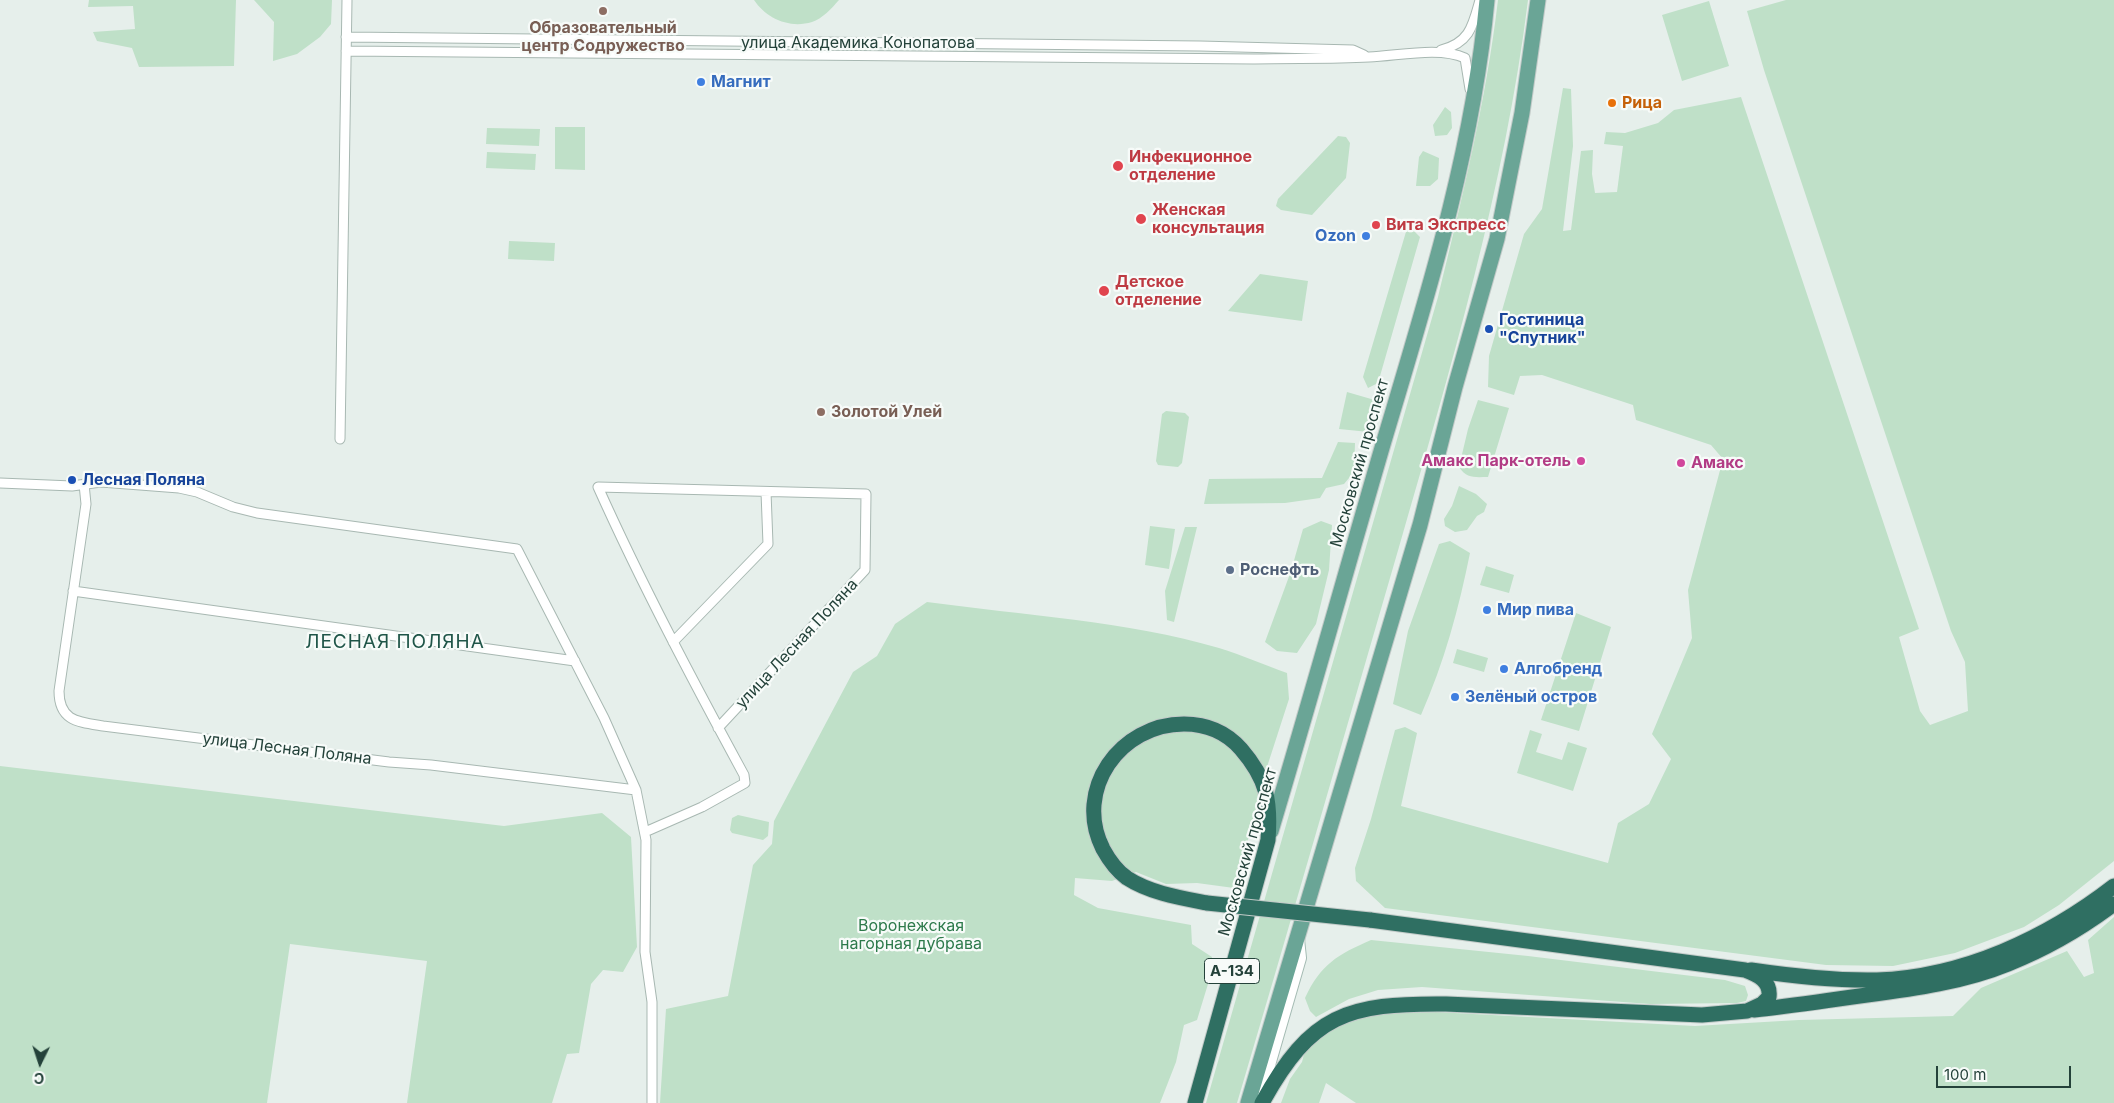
<!DOCTYPE html>
<meta charset="utf-8">
<style>
body{margin:0}
#map{position:relative;width:2114px;height:1103px;overflow:hidden;background:#e6efeb;font-family:Inter,sans-serif}
canvas{display:block}
.north{position:absolute;left:15px;top:1038px;width:50px;height:50px;-webkit-text-stroke:4px #f7fbf9;paint-order:stroke;rotate:184deg;font-size:14px;font-weight:700;line-height:20px;text-align:center;color:#24423a}
.north::after{content:'';display:block;margin:auto;width:18px;height:22px;background:#24423a;clip-path:polygon(50% 0,100% 100%,50% 72%,0 100%)}
.scale{position:absolute;left:1936px;top:1066px;width:135px;height:22px;box-sizing:border-box;border:2px solid #24423a;border-top:0;padding-left:6px;font-size:15px;line-height:18px;white-space:nowrap;color:#24423a;-webkit-text-stroke:4px #f7fbf9;paint-order:stroke}
</style>
<div id="map">
<canvas width="2114" height="1103"></canvas>
<div class="north">С</div>
<div class="scale">100 m</div>
</div>
<script>
const context = document.querySelector('canvas').getContext('2d');
context.lineJoin = 'round';
function fillPath(path, color) { context.fillStyle = color; context.fill(path, 'evenodd'); }
function trace(path, color, width, dash) { context.strokeStyle = color; context.lineWidth = width; context.lineCap = dash ? 'butt' : 'round'; context.setLineDash(dash || []); context.stroke(path); }
function write(font, color, halo, rows, align = 'center') {
  context.font = font + ' Inter,sans-serif'; context.lineWidth = 4.5; context.setLineDash([]); context.textBaseline = 'middle'; context.strokeStyle = halo; context.fillStyle = color; for (const [text, x, y, turn = 0] of rows) {
    context.save(); context.translate(x, y); context.rotate((+turn || 0) * Math.PI / 180); context.textAlign = isNaN(turn) ? turn : align; if (halo) context.strokeText(text, 0, 0); context.fillText(text, 0, 0); context.restore();
  }
}
fillPath(new Path2D(`
 M89,0h147l-2,66 -95,1 -7,-19 -35,-7 -4,-9 42,-3 -2,-23 -45,1z
 M254,0h78l-1,24 -11,13 -23,17 -24,7 1,-39z
 M754,0h85c-7,8 -17,19 -27,22 -23,7 -46,-4 -58,-22z
 M1498,0h30c-23,186 -77,367 -129,547 -54,185 -107,371 -162,556h-31l232,-806c24,-98 48,-196 60,-297z
 M1786,0h328v861l-55,44 -35,22 -69,26 -62,13 -67,-1 -441,-57 -29,-27 -1,-13 16,-49 24,-89 10,-3 12,6 -16,73 207,57 10,-40 31,-19 22,-45 -19,-25 40,-96 -4,-48 35,-131 -12,-14 -75,-25 -3,-15 -91,-30 -22,1 -6,19 -26,-8 1,-31 35,-122 18,-25 21,-121 8,1 2,57 -10,85 8,-1 10,-79 12,-1 -1,24 3,19 22,-1 6,-46 -19,-2 2,-12 19,1 33,-10 16,-13 67,-13 178,532 -20,8 21,74 10,14 38,-14 -3,-49 -14,-31 -187,-561 -17,-59z
 M1709,1l20,65 -47,15 -20,-66z
 M1445,107l6,5 1,16 -5,7 -12,1 -2,-11z
 M555,127h30v43l-30,-1z
 M487,128l53,1 -1,17 -53,-2z
 M1338,136l8,1 4,6 -4,35 -34,37 -31,-5 -5,-4 2,-7z
 M1423,151l16,7 -1,21 -8,7h-14l3,-29z
 M487,152l49,2 -1,16 -49,-2z
 M1408,225l12,12 -42,146 -10,5 -5,-11z
 M509,241l46,2 -1,18 -46,-2z
 M1260,274l48,7 -6,40 -74,-10z
 M1347,392l31,9 -9,31 -30,-3z
 M1478,400l31,8 -21,69c-13,0 -21,2 -29,-10l9,-38z
 M1166,411l19,2 4,4 -7,46 -4,4 -20,-2 -2,-4 6,-47z
 M1338,442l17,1 -1,29 -10,12 -18,4 -6,10 -35,5 -81,1 5,-25 113,-1z
 M1459,486l17,8 11,10 -3,8 -7,4 -10,14 -12,2 -10,-6 -1,-7 8,-13z
 M1321,521l11,4 -3,45 -13,54 -19,29 -20,-2 -12,-9 26,-71 12,-42z
 M1150,526l25,3 -6,40 -24,-4z
 M1185,527h12l-23,95 -7,-2 -2,-29z
 M1450,541l20,12c-11,55 -26,110 -49,162l-28,-11 15,-73 31,-87z
 M1486,566l28,9 -5,18 -29,-8z
 M927,602c95,13 200,19 292,46 23,7 46,17 68,25l2,26 -23,71 -12,49 -20,69 -37,-5 -31,1 -30,-12 -24,9 -37,-3 -1,17 24,13 93,17 1,19 20,13 -4,27 -11,36 -13,5 -8,37 -16,41h-500l6,-94 62,-13 25,-131 19,-21 2,-23 79,-149 24,-16 18,-32z
 M1576,613l35,14 -32,104 -38,-11z
 M1457,649l31,9 -4,14 -31,-9z
 M1530,730l12,4 -6,18 26,8 6,-18 19,6 -14,43 -56,-18z
 M0,766l504,60 98,-13 29,24 6,110 -14,25 -20,-2 -12,14 -12,69 -12,1 -15,49h-145l20,-142 -137,-17 -23,159h-267z
 M738,815l31,7 -1,14 -5,4 -31,-7 -2,-3 2,-12z
 M2114,917v186h-758l-30,-20 -7,20h-38l9,-24 12,-17 3,-12 16,-13 20,-12 34,-11 61,-2 259,14 104,-6 154,-4 28,-28 86,-37 17,26 10,-4 -6,-33z
 M1371,940l157,16 197,24 20,6 3,9 -2,6 -9,2 -87,1 -228,-17 -44,3 -29,9 -33,18 -6,-6 -5,-13c16,-34 32,-43 66,-58z`), '#bfe0c8');
const street = new Path2D(`
 M346,37l854,9 153,4 11,5
 M1441,50c29,-7 32,-25 39,-50
 M346,51l908,8c38,-1 77,0 115,-2 29,-1 70,-11 96,1l5,31
 M340,439l7,-439
 M0,483l72,3 29,-4 78,6 18,4 36,15 24,6 260,36 87,169 32,72 10,50 -1,112 7,50v101
 M84,484l2,20 -27,187c0,30 19,31 44,35l286,36 42,3 205,25
 M73,591l502,70
 M673,642l95,-98 -2,-52
 M645,832l57,-25 43,-24 -1,-8c-51,-94 -102,-190 -146,-288l268,7 -1,76 -147,158`);
const secondary = new Path2D(`
 M1258,1103l42,-145 -2,-19`);
const primary = new Path2D(`
 M1271,831c39,-130 75,-260 113,-390 43,-144 89,-290 103,-441
 M1248,1103l172,-578 35,-138 42,-148 25,-126 16,-113`);
const highway = new Path2D(`
 M1751,970c41,6 84,11 126,10 86,-3 170,-42 237,-94
 M1754,1010c38,-4 75,-10 113,-15 47,-6 97,-13 141,-31 38,-15 74,-36 106,-60
 M1195,1103l73,-263c3,-39 -1,-61 -27,-91 -15,-17 -35,-25 -57,-25 -64,0 -111,66 -81,125 6,11 14,22 24,29 23,15 54,20 80,25
 M1262,1103c49,-89 85,-100 184,-99l256,11 45,-4 15,-7 7,-7c2,-16 -11,-22 -24,-27l-375,-50`);
trace(street, '#a8b8b2', 11);
trace(secondary, '#a4bbb3', 14);
trace(primary, '#c2cac8', 17);
trace(highway, '#c2cac8', 17);
trace(street, '#fff', 9);
trace(secondary, '#fff', 12);
trace(primary, '#6aa596', 15);
trace(highway, '#2f6f62', 15);
const highwayBridge = new Path2D(`
 M1207,903l163,17`);
trace(highwayBridge, '#c2cac8', 17, []);
trace(highwayBridge, '#2f6f62', 15);
for (const [x, y, r, color] of [
 [603,11,5,"#8d6e63"],
 [701,82,5,"#3f7fe0"],
 [1612,103,5,"#e8710a"],
 [1118,166,6,"#e0444e"],
 [1141,219,6,"#e0444e"],
 [1376,225,5,"#e0444e"],
 [1366,236,5,"#3f7fe0"],
 [1104,291,6,"#e0444e"],
 [1489,329,5,"#1a4fb4"],
 [821,412,5,"#8d6e63"],
 [1581,461,5,"#d1479c"],
 [1681,463,5,"#d1479c"],
 [72,480,5,"#1a4fb4"],
 [1230,570,5,"#5c6f8a"],
 [1487,610,5,"#3f7fe0"],
 [1504,669,5,"#3f7fe0"],
 [1455,697,5,"#3f7fe0"]
]) { const dot = new Path2D(); dot.arc(x, y, r, 0, 2 * Math.PI); context.fillStyle = color; context.fill(dot); trace(dot, '#f7fbf9', 2); }
for (const [x, y, w] of [
 [1232,971,55]
]) { const box = new Path2D(); box.roundRect(x - w / 2, y - 12.5, w, 25, 4); context.fillStyle = '#f7fbf9'; context.fill(box); trace(box, '#24423a', 1); }
write('bold 15px', '#24423a', null, [
 ["А-134",1232,971]
]);
write('bold 16px', '#785e54', '#f7fbf9', [
 ["Образовательный",603,28],
 ["центр Содружество",603,46],
 ["Золотой Улей",831,412,"left"]
]);
write('16px', '#24423a', '#f7fbf9', [
 ["улица Академика Конопатова",858,43],
 ["Московский проспект",1360,463,-74],
 ["улица Лесная Поляна",797,644,-47],
 ["улица Лесная Поляна",287,749,7],
 ["Московский проспект",1248,852,-74]
]);
write('bold 16px', '#366cbe', '#f7fbf9', [
 ["Магнит",711,82],
 ["Ozon",1356,236,"right"],
 ["Мир пива",1497,610],
 ["Алгобренд",1514,669],
 ["Зелёный остров",1465,697]
], 'left');
write('bold 16px', '#c56008', '#f7fbf9', [
 ["Рица",1622,103]
], 'left');
write('bold 16px', '#be3a42', '#f7fbf9', [
 ["Инфекционное",1129,157],
 ["отделение",1129,175],
 ["Женская",1152,210],
 ["консультация",1152,228],
 ["Вита Экспресс",1386,225],
 ["Детское",1115,282],
 ["отделение",1115,300]
], 'left');
write('bold 16px', '#164399', '#f7fbf9', [
 ["Гостиница",1499,320],
 ["\"Спутник\"",1499,338],
 ["Лесная Поляна",82,480]
], 'left');
write('bold 16px', '#b23c85', '#f7fbf9', [
 ["Амакс Парк-отель",1571,461],
 ["Амакс",1691,463,"left"]
], 'right');
write('bold 16px', '#4e5e75', '#f7fbf9', [
 ["Роснефть",1240,570]
], 'left');
write('16px', '#2d7a4b', '#f7fbf9', [
 ["Воронежская",911,926],
 ["нагорная дубрава",911,944]
]);
context.letterSpacing = '1px';
write('19px', '#1f5548', '#f7fbf9', [
 ["ЛЕСНАЯ ПОЛЯНА",395,642]
]);
context.letterSpacing = '0px';
</script>
